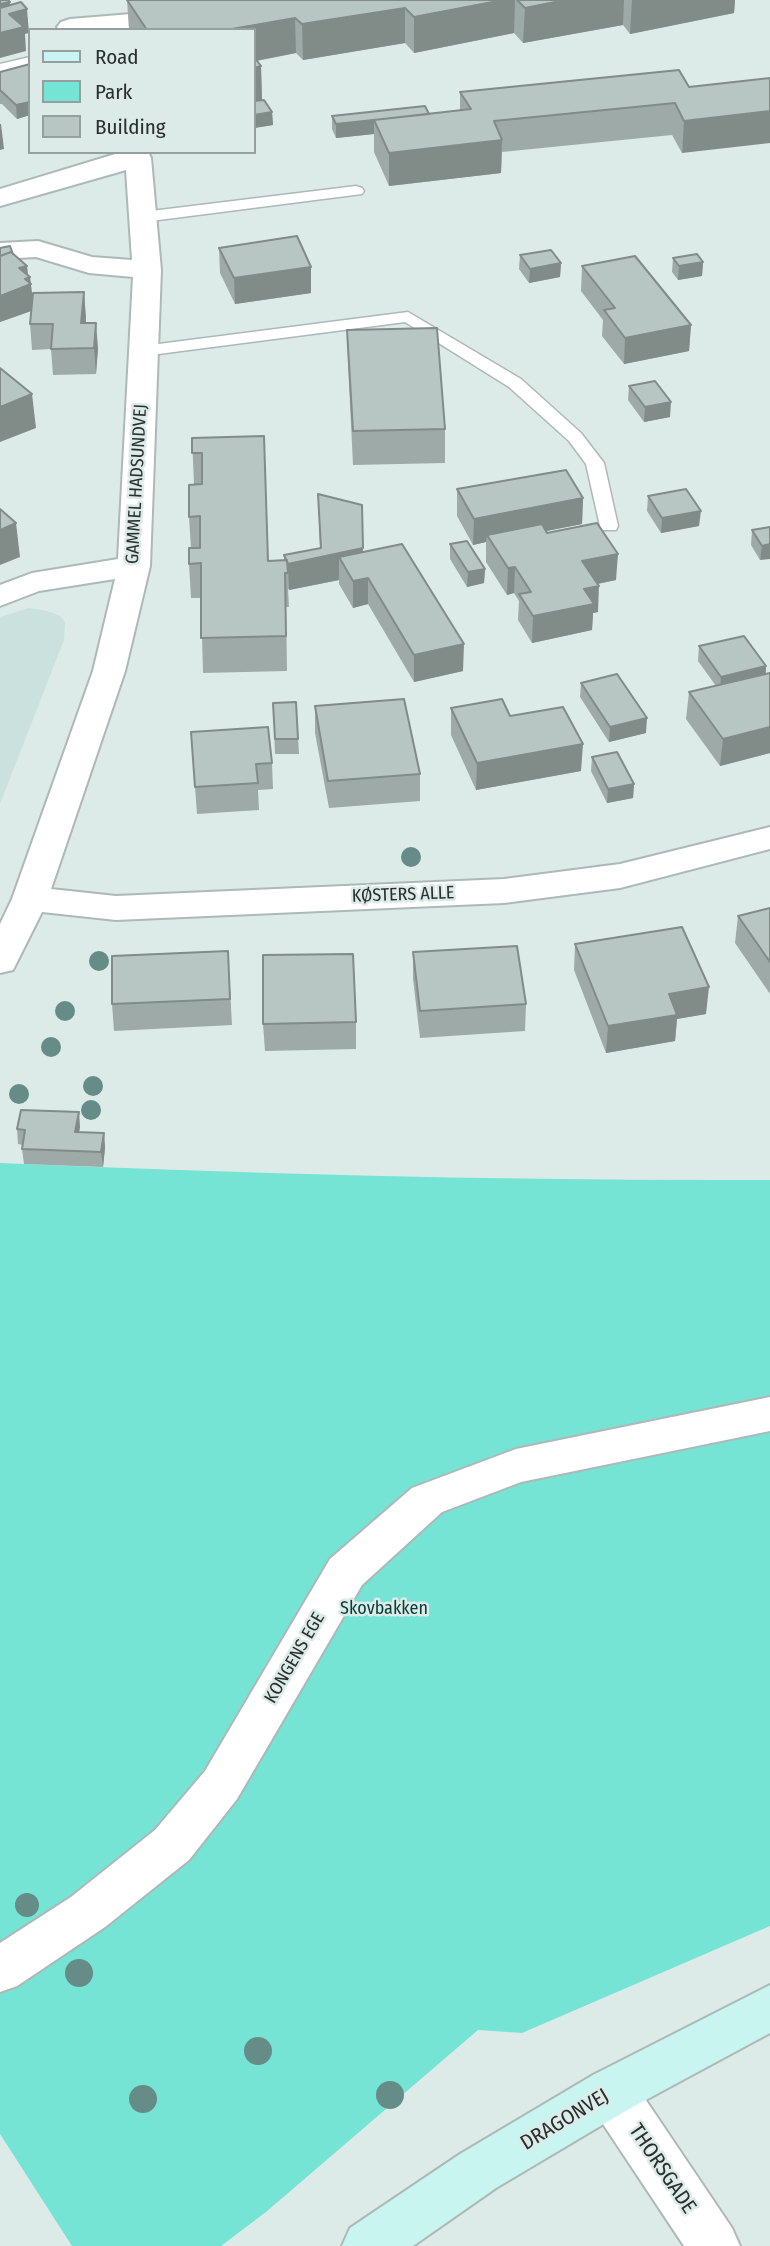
<!DOCTYPE html>
<meta charset="utf-8">
<style>
body{margin:0}
#map{position:relative;width:770px;height:2246px;overflow:hidden;background:#ddebe8;font-family:"Fira Sans Condensed",sans-serif}
canvas{display:block}
.legend{position:absolute;left:28px;top:28px;width:228px;height:126px;box-sizing:border-box;background:#ddebe8;border:2px solid #959f9e;margin:0;padding:9px 12px;list-style:none;font-size:21px;color:#292e2e}
.legend li{display:flex;align-items:center;gap:14px;height:35px}
.legend b{width:35px;border:2px solid #959f9e}
</style>
<div id="map">
<canvas width="770" height="2246"></canvas>
<ul class="legend">
<li><b style="height:9px;background:#c9f5f0"></b>Road</li>
<li><b style="height:19px;background:#75e4d5"></b>Park</li>
<li><b style="height:19px;background:#b8c6c3"></b>Building</li>
</ul>
</div>
<script>
const context = document.querySelector('canvas').getContext('2d');
context.lineJoin = 'round';
function fillPath(path, color) { context.fillStyle = color; context.fill(path, 'evenodd'); }
function trace(path, color, width, dash) { context.strokeStyle = color; context.lineWidth = width; context.lineCap = dash ? 'butt' : 'round'; context.setLineDash(dash || []); context.stroke(path); }
function write(font, color, halo, rows, align = 'center') {
  context.font = font + ' "Fira Sans Condensed",sans-serif'; context.lineWidth = 5; context.setLineDash([]); context.textBaseline = 'middle'; context.strokeStyle = halo; context.fillStyle = color; for (const [text, x, y, turn = 0] of rows) {
    context.save(); context.translate(x, y); context.rotate((+turn || 0) * Math.PI / 180); context.textAlign = isNaN(turn) ? turn : align; if (halo) context.strokeText(text, 0, 0); context.fillText(text, 0, 0); context.restore();
  }
}
fillPath(new Path2D(`
 M29,608l18,3 14,5 4,7 -1,17 -64,164v-187z`), '#cae1dd');
fillPath(new Path2D(`
 M0,1163c257,11 513,18 770,17v746l-248,107 -44,-3 -212,182 -45,34h-149l-72,-112z`), '#75e4d5');
const lane = new Path2D(`
 M30,57v9l-30,8v-10z
 M356,186l6,2 2,3 -2,3 -219,28 -8,-5 8,-5z
 M408,312l113,67 60,54 23,30 14,63 -2,4h-14l-2,-4 -14,-62 -17,-23 -60,-54 -104,-65 -262,34 -9,-5 9,-5z`);
const street = new Path2D(`
 M180,10l9,2 3,5 -3,5 -67,8h-63l-2,-3 4,-5 9,-3z
 M122,152h26l3,6 10,112 -11,296 -25,105 -74,218 65,7 388,-17 116,-15 150,-37v22l-150,39 -116,15 -388,17 -74,-8 -29,58 -13,3v-49l12,-25 81,-228 22,-92 -76,12 -39,15v-21l32,-12 86,-14 15,-282 -44,-4 -53,-16 -36,2v-16l38,-2 54,16 40,3 -6,-90 -126,36v-17z
 M770,1397v34l-249,51 -79,30 -80,73 -125,214 -48,61 -84,67 -88,59 -17,6v-49l71,-46 84,-67 50,-59 125,-212 82,-71 104,-39z
 M611,2068l18,7 103,153 8,18h-56l-91,-137 -7,-17 7,-17z`);
const secondary = new Path2D(`
 M770,1985v48l-141,76 -133,79 -83,58h-71l8,-18 110,-74 133,-79z`);
trace(lane, '#acb9b7', 3);
trace(street, '#acb9b7', 4);
trace(secondary, '#acb9b7', 4);
fillPath(lane, '#fff');
fillPath(street, '#fff');
fillPath(secondary, '#c9f5f0');
context.fillStyle = '#668c87';
for (const [x, y, r] of [
 [411,857,10],
 [99,961,10],
 [65,1011,10],
 [51,1047,10],
 [93,1086,10],
 [19,1094,10],
 [91,1110,10],
 [27,1905,12],
 [79,1973,14],
 [258,2051,14],
 [390,2095,14],
 [143,2099,14]
]) { context.beginPath(); context.arc(x, y, r, 0, 2 * Math.PI); context.fill(); }
fillPath(new Path2D(`
 M127,0h608l-1,13 -104,21 -7,-9 -100,18 -9,-10 -100,20 -9,-10 -102,17 -7,-7 -39,8 4,5 1,34 10,12 1,13 -19,3v-98h-125z
 M30,64v51l-13,4 -15,-15h-2v-32z
 M689,87l-7,66 -10,-18 -170,17 -1,21 -112,13 -15,-34v-18l-38,4 -4,-9v-13l97,-2 31,-3v-19z
 M0,248l13,6 14,12 1,9 2,2 2,18 52,-3 2,31 12,25 -2,26 -43,1 -2,-26 -19,1 -2,-26 1,-13 -31,11z
 M219,248l92,19v26l-76,11 -15,-31z
 M520,255l41,8 -1,14 -31,6 -10,-14z
 M673,258l30,4 -1,14 -24,4 -6,-8z
 M582,266l109,59 -2,26 -65,13 -22,-28 1,-16 -22,-29z
 M347,330l98,99v34l-92,2 -5,-102z
 M629,386l41,31 -26,5 -16,-22z
 M264,436l4,125 16,-1v-5l36,-6 -2,-55 45,58 100,119 -49,11 -46,-78 -15,4 -14,-24v-4l-50,10 -1,-2 1,19h-3l1,64 -84,2 -2,-75h-10l-2,-34 2,-16 -2,-31 5,-33 -2,-46z
 M457,489l126,9 -1,26 -36,7 70,49 -18,4v28l-5,1 -1,17 -60,13 -14,-23 1,-19 -5,-8 -7,2 -21,-33v-20l-13,3 -16,-29z
 M648,496l51,30 -38,7 -14,-22z
 M770,527l-10,33 -9,-15 1,-15z
 M450,544l35,25 -1,14 -17,4 -17,-28z
 M699,646l67,20v8l4,-1v80l-50,13 -34,-47 3,-27 27,-6 -18,-25z
 M581,683l65,50 -37,9 -29,-45z
 M296,702l3,52h-24l-2,-51z
 M315,706l105,68v27l-91,7 -14,-75z
 M451,708l59,8 71,55 -105,19 -25,-55z
 M191,732l81,31 1,26 -15,1 1,20 -62,4z
 M592,757l42,27 -1,14 -26,5 -16,-32z
 M770,908v86l-35,-51 3,-27z
 M575,944l131,70 -29,5 -2,22 -69,12 -32,-83z
 M228,951l4,74 -118,6 -2,-27z
 M413,952l113,52 -1,27 -105,7 -7,-59z
 M356,1022v27l-91,2 -2,-27z
 M80,1127l-1,5 25,1 1,15 -2,19 -79,-3 -2,-15 1,-4 -5,-1 -1,-15z`), '#9eaaa8');
fillPath(new Path2D(`
 M503,0h12l-1,33 -100,20v-36z
 M565,0h59l-1,25 -100,18 2,-35z
 M632,0h103l-1,13 -104,21z
 M10,2l1,11 16,-4 2,24 -4,1 1,17 -26,7v-54z
 M405,8v35l-102,17 -1,-36z
 M295,18l1,35 -42,8v-31h-22v-1z
 M261,66l1,36 -8,2v-36z
 M30,102v13l-13,4 -1,-14z
 M770,111v32l-88,10 2,-32z
 M272,112l1,13 -19,3v-13z
 M429,114l-55,6v14l-38,4v-14z
 M0,124h1l3,25 -4,1z
 M502,140l-1,33 -112,13v-33z
 M703,262l-1,14 -24,4 1,-14z
 M561,263l-1,14 -31,6 1,-14z
 M27,266l1,12 2,-1 4,33 -34,12v-26l19,-28z
 M311,267v26l-76,11 -1,-26z
 M84,292l2,26 -3,31 -2,-26z
 M96,323l2,25 -2,26 -2,-26z
 M691,325l-2,26 -65,13 1,-26z
 M32,394l4,34 -36,14v-35z
 M671,402l-1,15 -26,5 1,-15z
 M583,498l-1,26 -91,18 -4,-7 -1,7 -13,3 1,-26z
 M701,511l-2,15 -38,7 1,-15z
 M16,523l4,34 -20,8v-35z
 M770,544v15l-10,1 2,-14z
 M363,548v27l-24,-18v23l-50,10 -1,-26z
 M618,554l-2,26 -35,7 1,-26z
 M515,567l-1,26 -7,2 1,-27z
 M485,569l-1,14 -17,4 1,-15z
 M368,578v26l-15,4v-27z
 M599,586l-1,26 -5,1 -1,17 -60,13 1,-27 51,-27z
 M464,644l-1,27 -49,11v-27z
 M766,666l-1,15 -45,11 1,-15z
 M647,718l-1,15 -37,9 1,-15z
 M770,727v26l-50,13 3,-27z
 M583,744l-2,27 -105,19 1,-27z
 M634,784l-1,14 -26,5 1,-14z
 M709,987l-3,27 -29,5 -2,22 -69,12 2,-27 61,-32z
 M79,1112l1,15 -4,20 -1,-15z
 M104,1133l1,15 -2,19 -2,-15z`), '#818b88');
const building = new Path2D(`
 M0,0h8l2,2 -10,2z
 M127,0h376l-89,17 -9,-9 -103,16 -7,-6 -63,11 1,1h-86z
 M517,0h48l-40,8z
 M21,2l6,7 -18,5 15,13 -24,6v-25z
 M254,57l7,9 -7,2z
 M30,64v38l-14,3 -16,-15v-18z
 M679,70l10,17 81,-9v33l-86,10 -9,-18 -181,18 8,19 -113,13 -15,-33 97,-11 -11,-17z
 M264,100l8,12 -18,3v-14z
 M425,106l4,8 -93,10 -4,-8z
 M297,236l14,31 -77,11 -15,-30z
 M10,246l3,8 -2,-2 -11,4v-8z
 M551,250l10,13 -31,6 -10,-14z
 M11,252l16,14 -8,2 11,9 -5,2 6,5 -31,12v-40z
 M697,254l6,8 -24,4 -6,-8z
 M635,256l56,69 -66,13 -21,-28 11,-2 -33,-42z
 M84,292l-3,31h15l-2,25 -43,1 2,-25h-23l3,-31z
 M437,328l8,101 -92,2 -6,-101z
 M0,368l32,26 -32,13z
 M655,381l16,21 -26,5 -16,-21z
 M264,436l4,125 19,-1 1,13h-3l1,63 -85,2v-75l-12,1v-16h11v-32l-11,1v-32l13,-1v-31h-10v-15z
 M566,470l17,28 -109,21 -17,-30z
 M686,489l15,22 -39,7 -14,-22z
 M318,494l44,11 1,43 -75,16 -4,-9 37,-7z
 M0,509l16,14 -16,7z
 M597,523l21,31 -36,7 17,25 -15,3 10,15 -61,12 -14,-22 12,-2 -16,-25 -7,1 -21,-33 55,-11 5,9z
 M770,527v17l-8,2 -10,-16z
 M467,541l18,28 -17,3 -18,-28z
 M402,544l62,100 -50,11 -46,-77 -15,3 -14,-24z
 M744,636l22,30 -45,11 -22,-31z
 M770,673v54l-47,12 -34,-47z
 M617,674l30,44 -37,9 -29,-44z
 M404,699l16,75 -92,7 -13,-75z
 M502,699l8,17 53,-9 20,37 -106,19 -26,-55z
 M296,702l2,37h-23l-2,-36z
 M268,727l4,36 -16,1 2,19 -63,4 -4,-55z
 M617,752l17,32 -26,5 -16,-32z
 M770,908v54l-32,-46z
 M682,927l27,60 -40,7 8,21 -69,11 -33,-82z
 M517,946l9,58 -106,7 -7,-59z
 M228,951l2,48 -118,5v-48z
 M353,954l3,68 -93,2v-69z
 M21,1110l58,2 -4,20 29,1 -3,19 -79,-3 3,-19 -8,-1z`);
fillPath(building, '#b8c6c3');
trace(building, '#818b88', 2);
write('18px', '#292e2e', '#ddebe8', [
 ["GAMMEL HADSUNDVEJ",137,484,-87],
 ["KØSTERS ALLE",403,895,-2],
 ["KONGENS EGE",295,1658,-60]
]);
write('18px', '#043e38', '#ddebe8', [
 ["Skovbakken",384,1609]
]);
write('21px', '#292e2e', '#ddebe8', [
 ["DRAGONVEJ",565,2120,-31],
 ["THORSGADE",662,2169,56]
]);
</script>
